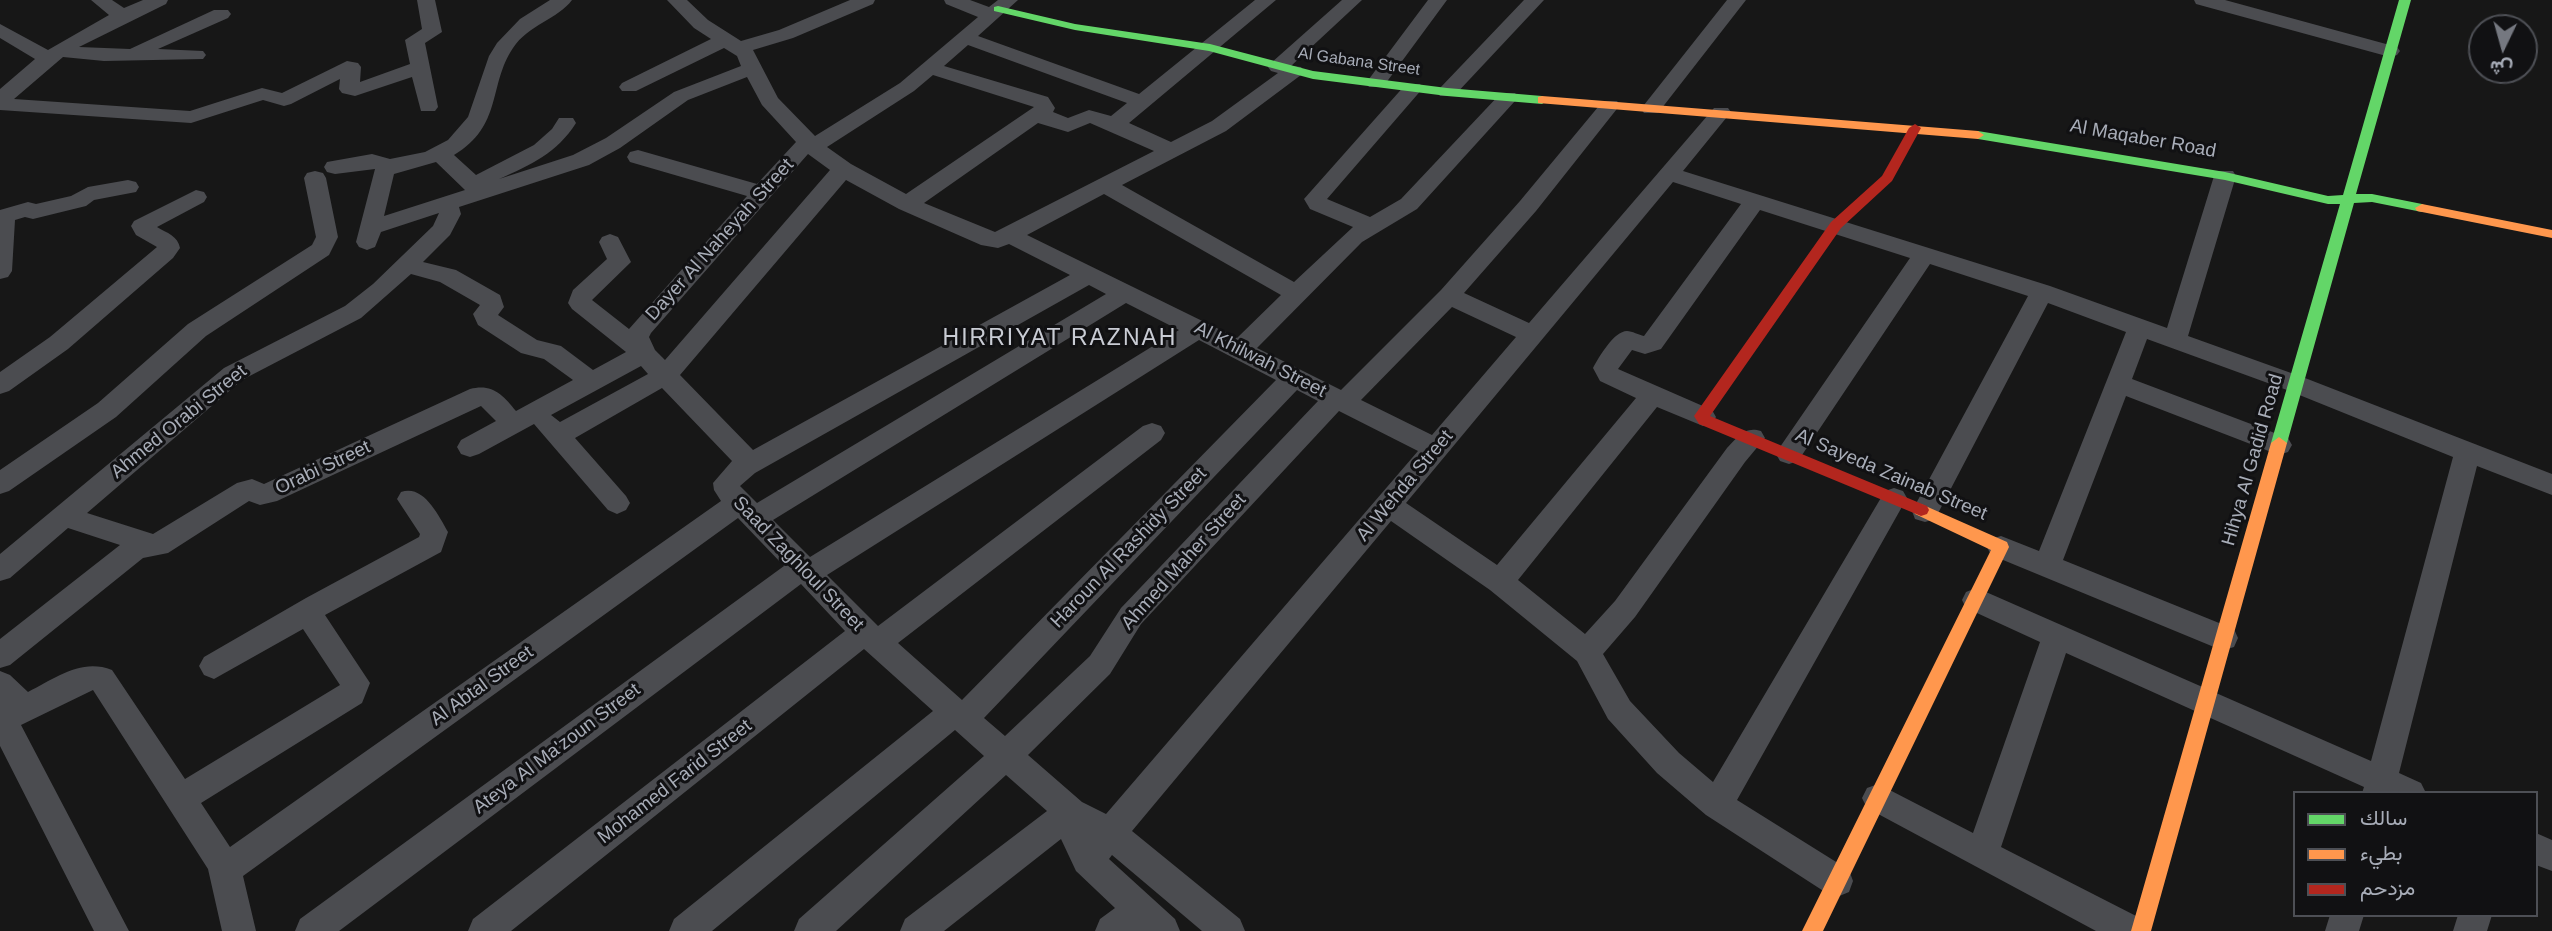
<!DOCTYPE html>
<meta charset="utf-8">
<style>
body{margin:0}
#map{position:relative;width:2552px;height:931px;overflow:hidden;background:#171717;font-family:Arial,Vazirmatn,sans-serif}
canvas{display:block}
.legend{position:absolute;left:2293px;top:791px;width:245px;height:126px;box-sizing:border-box;background:#111113;border:2px solid #4d4f55;margin:0;padding:9px 12px;list-style:none;font-size:21px;color:#a8adb8}
.legend li{display:flex;align-items:center;gap:14px;height:35px}
.legend b{width:35px;border:2px solid #4d4f55}
.north{position:absolute;left:2468px;top:14px;width:70px;height:70px;box-sizing:border-box;background:#111113;border:2px solid #4d4f55;border-radius:50%;rotate:185deg;font-size:19px;font-weight:700;line-height:28px;text-align:center;color:#a8adb8}
.north::after{content:'';display:block;margin:auto;width:24px;height:32px;background:#757880;clip-path:polygon(50% 0,100% 100%,50% 72%,0 100%)}
</style>
<div id="map">
<canvas width="2552" height="931"></canvas>
<ul class="legend">
<li><b style="height:9px;background:#63d668"></b>سالك</li>
<li><b style="height:9px;background:#ff974d"></b>بطيء</li>
<li><b style="height:9px;background:#b3261e"></b>مزدحم</li>
</ul>
<div class="north">ش</div>
</div>
<script>
const context = document.querySelector('canvas').getContext('2d');
context.lineJoin = 'round';
function fillPath(path, color) { context.fillStyle = color; context.fill(path, 'evenodd'); }
function write(font, color, halo, rows, align = 'center') {
  context.font = font + ' Arial,sans-serif'; context.lineWidth = 6; context.setLineDash([]); context.textBaseline = 'middle'; context.strokeStyle = halo; context.fillStyle = color; for (const [text, x, y, turn = 0] of rows) {
    context.save(); context.translate(x, y); context.rotate((+turn || 0) * Math.PI / 180); context.textAlign = isNaN(turn) ? turn : align; if (halo) context.strokeText(text, 0, 0); context.fillText(text, 0, 0); context.restore();
  }
}
fillPath(new Path2D(`
 M91,0h21l12,8 19,-8h25l-2,4 -87,43 51,2 84,-39h14l3,4 -3,4 -70,31 45,2 3,4 -3,4 -99,2 -41,-4 -49,42 176,12 72,-23 20,5 65,-32 11,2 3,4 -1,15 50,-18 -5,-24 17,-11 -5,-29h18l7,32 -17,11 13,64 -3,4h-14l-9,-34 -57,19 -13,-3 -3,-4 1,-10 -49,25 -7,2 -21,-6 -72,23 -191,-13v-21l35,-30 -35,-21v-14l48,26 61,-35z
 M550,0h22c-14,19 -44,25 -59,48 -25,37 -10,78 -59,107l22,20 58,-30 18,-16 7,-11h14l3,5c-19,30 -45,42 -77,56l74,-24 33,-17 68,-46 67,-26 -4,-10 -13,-8 -88,43h-14l-3,-4 3,-4 89,-44 -17,-11 -27,-28h20l21,20 33,21 38,-11 71,-30h25l-2,4 -80,34 -40,12 25,48 37,38 85,-53 78,-66 -32,-13 -2,-4h26l19,7 9,-7h20l-40,36 161,58 116,-94h21l-147,123 42,19 41,-21 66,-48 -7,-2 -3,-4 3,-4 71,-63h20l-71,66 10,1 3,4 -3,4 -75,56 -104,54 172,97 59,-55 -43,-18 -6,-10 102,-115h14l3,4 -96,111 43,18 31,-18 100,-106h14l3,4 -3,4 -98,108 -55,33 -105,106 84,42 100,-100 79,-89 83,-100h14l3,4 -84,106 -72,82 65,30 185,-215h14l3,4 -48,59 367,115 117,42 47,-152 3,-5h16l3,5 -48,160 117,42 247,96v21l-75,-29 -78,307 22,10 5,10h-64l2,-6 -298,-134 -65,194 141,72 5,12h-51l-229,-123 -5,-10 5,-10 11,-4 95,49 67,-191 -74,-34 -4,-8 4,-8 10,-4 10,4 385,169 82,-304 -166,-67 -140,-51 -15,40 156,59 4,7 -4,7 -9,3 -153,-59 -63,164 171,69 4,9 -4,9 -10,3 -10,-3 -223,-92 -4,-8 4,-8 10,-3 38,15 87,-219 -78,-29 -113,216 -10,3 -10,-3 -3,-8 116,-215 -98,-32 -132,197 -9,3 -9,-3 -4,-7 4,-7 130,-189 -150,-48 -99,139 -16,5 -13,-4 -14,19 94,41 4,7 -4,7 -9,2 -46,-19 -139,173 67,54 30,-33 112,-153c11,-11 17,-22 34,-17l4,7 -20,24 -110,155 -32,37 27,47 49,52 34,29 172,-291 9,-3 9,3 4,7 -4,7 -166,295 112,70 4,11 -4,11 -12,5 -12,-5 -119,-77 -49,-42 -49,-54 -31,-58 -87,-71 -99,-69 -259,310 108,88 5,12h-43l-90,-76 -3,4 66,60 5,12h-85l5,-12 15,-11 -39,-37 -15,-32 -117,92h-44l5,-12 142,-108 -41,-36 -170,156h-42l5,-12 185,-163 -29,-26 -243,201h-43l5,-12 259,-208 -69,-62 -353,282h-43l5,-12 372,-288 -44,-47 -462,347h-44l5,-12 484,-353 -46,-48 -495,358 13,55h-34l-14,-62 -115,-179 -72,35 108,206h-35l-94,-185v-75l10,4 18,17c28,-14 53,-34 84,-22l73,109 155,-94 -37,-56 -89,50 -10,-4 -5,-9 5,-9 102,-59 113,-61 1,-3 -23,-35 4,-7c22,-8 37,22 47,40l-7,20 -116,63 45,68 -8,20 -161,100 29,44 491,-346 -7,-11 -1,-7 19,-22 -70,-73 -87,50 51,58 4,7 -4,7 -9,4 -9,-4 -74,-86 -55,30 -9,3 -9,-3 -4,-7 4,-7 35,-19 -15,-15 -204,95 -17,4 -11,-4 -81,52 -25,5 -133,107 -10,3v-29l120,-94 -52,-17 -58,50 -10,3v-27l224,-186 121,-62 28,-22 60,-58 6,-13 -58,19 -6,15 -8,3 -8,-3 -3,-5 19,-73 -40,5 -8,-2 -3,-5 3,-5 45,-8 18,5 35,-7 23,-12 20,-23 21,-61 8,-13 23,-24zM968,45l159,58 -16,13 -22,-6 -21,8 -15,-6 2,-4 -7,-11 -104,-31zM933,75l101,32 -128,87 -55,-30 -24,-17 87,-56zM747,77l15,28 34,37 -39,42 -119,-34 -8,2 -3,5 3,5 117,34 -118,133 -37,-29 39,-38 -13,-25 -8,-3 -8,3 -3,5 8,17 -34,31 -5,13 4,6 54,43 -33,18 -32,-24 -24,-6 -39,-25 6,-8 -4,-12 -44,-25 -33,-8 27,-27 11,-21 -2,-7 130,-42 31,-17 68,-48zM1038,123l30,9 22,-9 64,28 -159,81 -71,-29zM808,154l22,16 -165,190 -10,-10 -6,-13 2,-4zM436,162l29,28 -81,26 10,-42zM846,180l53,29 82,36 17,3 11,-4 61,31 -317,175 -73,-75zM1673,182l68,22 -97,132c-5,-1 -12,-5 -17,-5 -13,0 -28,26 -34,37l7,13 36,17 -139,167 -91,-62zM1104,194l177,101 -44,43 -210,-103zM411,274l29,8 40,23 -7,9 5,11 43,28 23,6 29,21 -57,31c-13,-16 -24,-28 -46,-22l-206,95 -12,-5 -15,4 -84,51 -66,-21 155,-133 119,-62zM1089,285l17,9 -349,209 -17,-17 15,-13zM1126,303l53,27 -369,227 -37,-37zM1452,307l64,30 -84,98 -71,-35zM1199,340l77,40 -314,320 -64,-57 263,-203 4,-7 -4,-7 -9,-3 -9,3 -265,200 -51,-51zM641,366l7,8 -88,48 -9,-7zM1297,390l21,11 -197,207 -31,48 -85,80 -21,-18zM1339,411l79,40 -312,363 -24,-12 -54,-47 82,-81 31,-50z
 M1428,0h19l-64,87h-14l-3,-4z
 M1524,0h20l-90,96h-14l-3,-4 3,-4z
 M1727,0h19l-88,113h-14l-3,-4 3,-4z
 M2194,0h31l172,47 3,4 -3,4 -7,2 -194,-53z
 M315,171l8,2 3,5 12,59 -9,18 -123,81 -90,81 -107,74 -9,3v-24l98,-67 90,-79 124,-79 4,-8 -12,-59 3,-5z
 M128,180l8,2 3,5 -3,5 -42,8 -8,6 -53,13 -8,-2 -10,3 -3,51 -4,6 -8,2v-69l28,-8 8,2 35,-8 17,-9z
 M196,190l8,2 3,5 -3,5 -47,25c10,6 21,9 23,21l-7,10 -105,91 -59,42 -9,3v-22l50,-35 107,-90 -21,-12 -5,-9 3,-5z
 M2536,833l16,7v31l-16,-6z
 M2330,915h34l-5,16h-34z
 M2458,915h34l-5,16h-34z`), '#4b4c50');
fillPath(new Path2D(`
 M2399,0h12l-55,194h16l50,10 7,4 -7,4 -50,-10 -18,1 -67,240 -8,6 -8,-6 69,-239h-12l-103,-24 -247,-41 -6,-4 6,-4 247,41 103,24 15,-1z
 M998,6l77,18 135,20 103,27 134,17 95,8 6,4 -6,4 -95,-8 -134,-17 -104,-28 -134,-21 -81,-19v-4z`), '#63d668');
fillPath(new Path2D(`
 M1542,96l436,35 6,4 -6,4 -440,-36v-6z
 M2422,204l130,26v8l-135,-27 -2,-3z
 M2279,437l8,6 -136,488h-20l140,-488z
 M1921,504l86,38 2,5 -186,384h-21l189,-381 -76,-36 -2,-4 2,-4z`), '#ff974d');
fillPath(new Path2D(`
 M1915,124l6,4 -29,53 -51,47 -131,188 217,90 2,4 -2,4 -6,2 -222,-92 -5,-8 137,-194 51,-46 27,-48z`), '#b3261e');
write('16px', '#a8adb8', '#111113', [
 ["Al Gabana Street",1359,62,8]
]);
write('19px', '#a8adb8', '#111113', [
 ["Al Maqaber Road",2143,139,10],
 ["Dayer Al Naheyah Street",720,240,-48],
 ["Al Khilwah Street",1260,360,27],
 ["Ahmed Orabi Street",179,422,-39],
 ["Hihya Al Gadid Road",2253,460,-74],
 ["Orabi Street",323,468,-25],
 ["Al Sayeda Zainab Street",1891,475,23],
 ["Al Wehda Street",1405,486,-50],
 ["Haroun Al Rashidy Street",1129,548,-46],
 ["Ahmed Maher Street",1184,562,-48],
 ["Saad Zaghloul Street",798,564,46],
 ["Al Abtal Street",482,686,-36],
 ["Ateya Al Ma'zoun Street",557,749,-37],
 ["Mohamed Farid Street",675,782,-38]
]);
context.letterSpacing = '2px';
write('23px', '#c9ccd4', '#111113', [
 ["HIRRIYAT RAZNAH",1060,339]
]);
context.letterSpacing = '0px';
</script>
